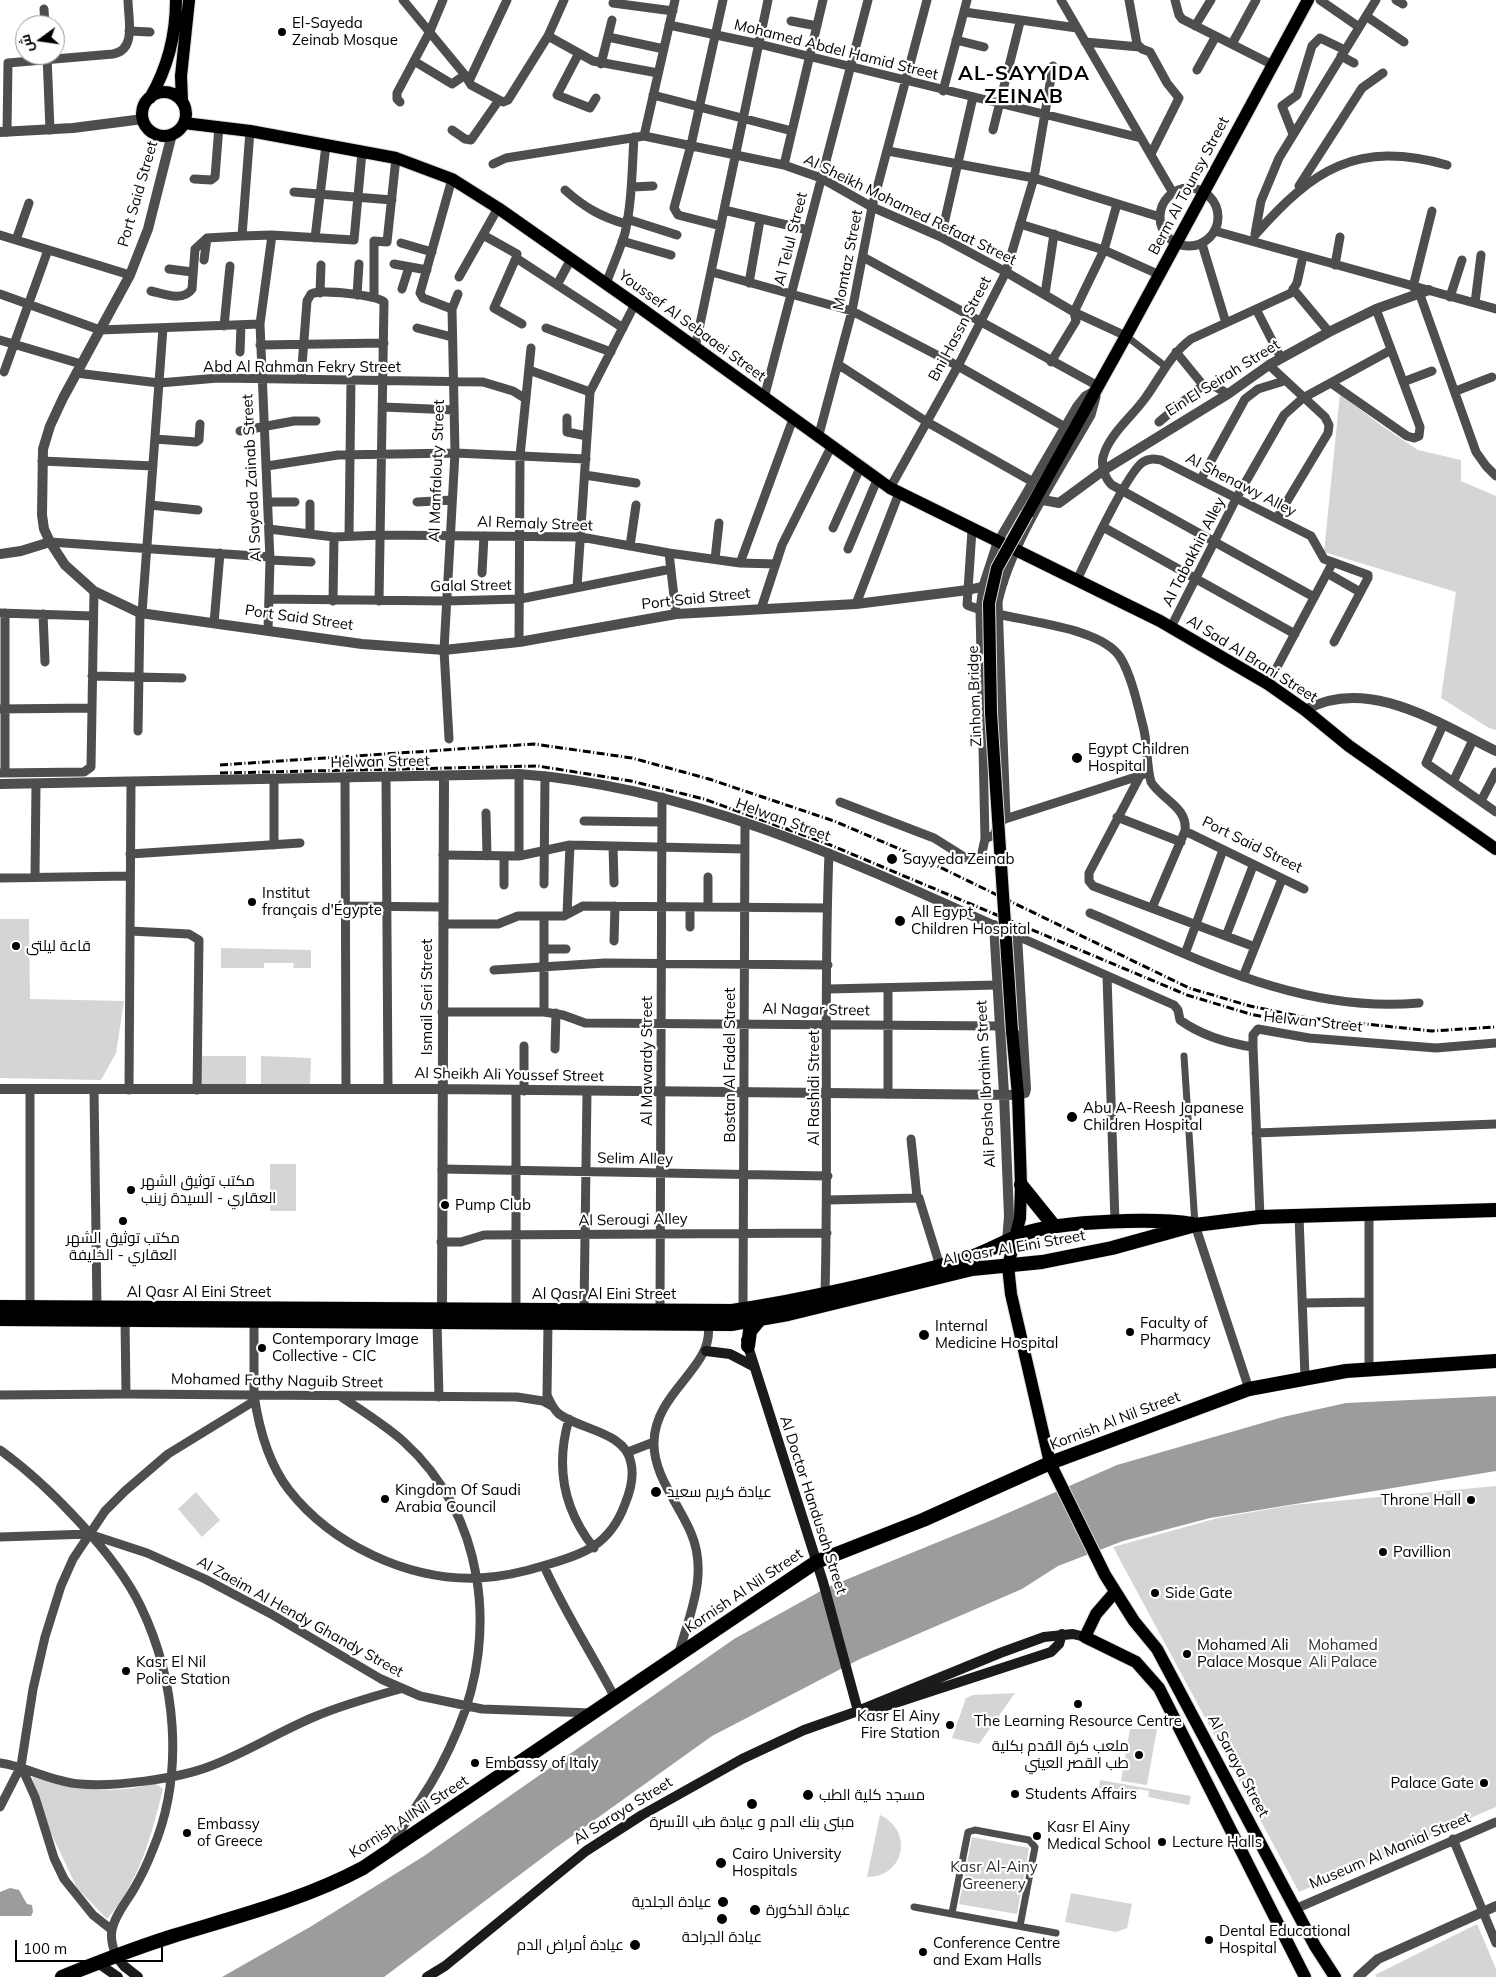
<!DOCTYPE html>
<meta charset="utf-8">
<style>
body{margin:0}
#map{position:relative;width:1496px;height:1977px;overflow:hidden;background:#fff;font-family:Mulish,Cairo,sans-serif}
canvas{display:block}
.north{position:absolute;left:15px;top:15px;width:50px;height:50px;box-sizing:border-box;background:#fff;border:1px solid #999;border-radius:50%;rotate:256deg;font-size:14px;font-weight:700;line-height:20px;text-align:center;color:#000}
.north::after{content:'';display:block;margin:auto;width:18px;height:22px;background:#000;clip-path:polygon(50% 0,100% 100%,50% 72%,0 100%)}
.scale{position:absolute;left:15px;top:1940px;width:148px;height:22px;box-sizing:border-box;border:2px solid #000;border-top:0;padding-left:6px;font-size:15px;line-height:18px;white-space:nowrap;color:#000;-webkit-text-stroke:4px #fff;paint-order:stroke}
</style>
<div id="map">
<canvas width="1496" height="1977"></canvas>
<div class="north">ش</div>
<div class="scale">100 m</div>
</div>
<script>
const context = document.querySelector('canvas').getContext('2d');
context.lineJoin = 'round';
function fillPath(path, color) { context.fillStyle = color; context.fill(path, 'evenodd'); }
function trace(path, color, width, dash) { context.strokeStyle = color; context.lineWidth = width; context.lineCap = dash ? 'butt' : 'round'; context.setLineDash(dash || []); context.stroke(path); }
function write(font, color, halo, rows, align = 'center') {
  context.font = font + ' Mulish,Cairo,sans-serif'; context.lineWidth = 4.5; context.setLineDash([]); context.textBaseline = 'middle'; context.strokeStyle = halo; context.fillStyle = color; for (const [text, x, y, turn = 0] of rows) {
    context.save(); context.translate(x, y); context.rotate((+turn || 0) * Math.PI / 180); context.textAlign = isNaN(turn) ? turn : align; if (halo) context.strokeText(text, 0, 0); context.fillText(text, 0, 0); context.restore();
  }
}
fillPath(new Path2D(`
 M1340,394l42,32 36,24 43,10v21l35,15v234l-7,-2 -48,-30 15,-106 -132,-40z
 M0,919h29l1,80 94,2 -8,52 -15,27 -101,-2z
 M221,948l90,2v18h-18l1,-5h-30v5h-43z
 M201,1056h45v31h-46z
 M261,1056l50,2 -1,27 -49,-1z
 M270,1164h26v47h-26z
 M1496,1486v321l-197,85 -186,-345 105,-29 75,-13z
 M196,1492l24,28 -18,17 -24,-28z
 M1015,1693l-36,51 -27,-6 14,-40 7,-3z
 M1130,1729h27l-10,56 -26,-4z
 M32,1777c41,11 82,19 123,6l8,6c-12,48 -23,91 -56,130l-30,-31 -27,-57z
 M1100,1780l91,16 -2,9 -41,-8 1,-6 -11,-2 -1,6 -38,-7z
 M880,1815c34,16 25,62 -13,62z
 M972,1837l57,11 -12,66 -58,-10z
 M1071,1893l61,11 -5,24 -11,4 -51,-10z
 M1477,1924l19,45v8h-119l-2,-2z`), '#d5d5d5');
fillPath(new Path2D(`
 M1496,1396v75l-286,47 -87,23 -65,25 -36,23 -162,70 -148,77 -158,113 -170,128h-162l88,-50 114,-71 310,-217 94,-52 164,-67 125,-55 166,-48 63,-14z
 M10,1888l9,2 8,14 5,1 1,7 -2,4h-31v-24z`), '#9c9c9c');
const primary = new Path2D(`
 M142 114a22 22 0 1 1 44 0a22 22 0 1 1-44 0Z
 M150,98c17,-29 26,-64 26,-98
 M182,101l-1,-25 8,-76
 M184,123l66,8 146,27 56,21 46,29 137,96 255,184 270,133 108,63 37,26 44,36 147,103
 M1027,514l99,-178 182,-336
 M1012,1031l6,64 3,90 -1,33 -12,48 3,28 39,169 55,112 29,46 23,28 158,297 20,31
 M1115,1592l-19,22 -11,23 51,25 23,26 146,289`);
const trunk = new Path2D(`
 M1021,1185l33,41
 M0,1307l732,4c76,-11 152,-30 227,-50 24,-6 46,-21 70,-29 34,-11 127,-14 163,-8
 M0,1319l731,5 57,-10 184,-45 70,-7 70,-14 83,-23 65,-8 236,-7
 M748,1346l2,-15 10,-12
 M62,1977c37,-15 73,-29 111,-41 65,-20 130,-36 190,-68l453,-306 107,-42 127,-57 199,-74 97,-18 150,-10`);
trace(primary, '#dbdbdb', 14);
trace(trunk, '#dbdbdb', 15);
trace(new Path2D(`
 M1126,336l39,30
 M1184,1056l11,169
 M914,1907l142,26
 M952,1913l16,-81 7,-2 54,10 6,7 -15,79`), '#4e4e4e', 7);
trace(new Path2D(`
 M403,0l62,75
 M1061,0l112,193
 M1129,0l8,44 5,5 8,3 17,31 12,15 -28,56
 M1175,0l4,15 3,4 91,46
 M1320,0l39,27
 M1396,0l7,4
 M613,3l60,8
 M44,9l1,16
 M964,12l113,16
 M1366,16l38,26
 M791,21l26,5
 M669,25l90,19 382,94
 M1195,26l16,-26
 M129,31l21,1
 M548,36l45,25 65,12
 M608,37l56,12
 M956,40l28,7
 M1085,42l54,5
 M1232,44l24,-44
 M579,53l-22,42 33,13 6,-10
 M47,55l3,75
 M1341,56l13,7
 M414,61l38,23 13,-9 6,10 28,15
 M601,64l11,-44
 M1197,70l19,-34
 M469,81l38,-81
 M943,91l24,-91
 M653,95l139,36
 M400,102l-3,-3v-6l33,-62 13,-31
 M452,130l13,9 6,1 28,-40 4,2 5,-2 40,-64 16,-36
 M993,130l27,-108
 M7,132l1,-69 105,-9c24,-4 15,-36 15,-54
 M1293,134l-11,-28 15,-11 15,-49 8,-8 25,12
 M644,136l31,-136
 M888,151l146,27 126,39
 M493,164l13,-6 138,-22 140,29 37,13 51,29 69,30 65,35 68,40 52,24
 M784,165l39,-165
 M194,179l17,1 4,-3 4,-51
 M1299,186l63,-98 21,-15
 M632,187l21,-1
 M1160 217a29 29 0 1 1 58 0a29 29 0 1 1-58 0Z
 M565,190c19,17 36,27 61,34
 M294,192l98,8
 M724,210l84,20
 M627,219l50,16
 M1020,224l84,26 56,25
 M721,226l-43,-11 -4,-7 17,-63 32,-145
 M1215,231l281,78
 M1255,234l6,-33 18,-43 97,-158
 M0,235l130,40
 M483,235l34,19 -1,4
 M1255,235c58,-66 102,-95 192,-70
 M242,236l8,-105
 M941,237l32,-140
 M315,238l11,-93
 M16,240l13,-37
 M622,241l49,14
 M401,243l31,9
 M1202,244l24,79
 M1303,256l-6,27 -6,10 -100,46c-21,16 -30,37 -45,58 -13,19 -37,37 -43,60 -2,9 2,22 9,28l202,112
 M863,257l235,129
 M516,258l107,70
 M516,258l-22,50 28,16
 M204,260l3,-22
 M394,264l33,6
 M1335,265l5,-28
 M169,269l23,3
 M712,272l140,39 106,55 107,61
 M459,277l39,-69
 M749,283l11,-63
 M606,284c6,-17 14,-34 19,-51 7,-31 7,-64 9,-96
 M557,285l14,-26
 M1413,287l19,-76
 M402,289l7,-22
 M1293,289l36,43
 M151,291c13,3 32,11 41,-2l3,-40 12,-11 35,-2 30,-1 82,5 8,-88
 M320,293l1,-28
 M0,294l100,36 160,-6
 M1045,294l9,-60
 M357,295l2,-31
 M1420,295l56,157 10,14 10,10
 M374,296v-55l13,1 9,-84
 M1450,297l12,-37
 M1475,303l6,-48
 M452,309l-29,-11 -3,-5 32,-114
 M1256,309l25,49
 M224,326l6,-60
 M417,328l35,9
 M546,328l65,24
 M0,340l81,24
 M260,345l124,-2
 M695,348l73,-348
 M240,352l1,-27
 M1176,352l27,33 13,2 12,7
 M1051,362l25,-41 -2,-9 30,-62 13,-46
 M839,365l88,57 106,60
 M1269,365l56,52 4,8 -1,8 -51,85
 M529,370l61,22
 M4,372l44,-122
 M76,373l83,10 59,-5 265,4 30,9 13,8
 M301,379l6,-78 4,-7c10,-5 65,1 73,8l-5,299
 M1403,382l29,-11
 M1331,383l76,53 7,2 5,-2 1,-9 -44,-118
 M1456,391l36,-14
 M764,398l104,-398
 M383,407l71,3
 M567,418v14l20,4
 M1159,422l44,-37
 M240,431l54,-10h22
 M818,438l34,-127 20,-104 55,-207
 M155,439l41,3 3,-2 1,-16
 M42,461l111,5
 M267,466l71,-11 117,-2 131,6
 M585,475l51,8
 M1201,479l44,-80 13,-10 26,-8
 M890,488l68,-122 48,-94 28,-94 19,-112
 M268,502h27
 M417,502l35,-2
 M150,505l48,5
 M1103,527l192,107
 M833,528l27,-60
 M269,529l65,8 47,-2 200,2 88,16 71,10 36,1
 M972,530l-5,75c39,17 131,18 153,52 11,17 18,49 23,69 5,18 3,38 8,56 11,18 37,25 34,49l-33,77
 M310,534v-30
 M349,536l2,-156
 M50,542l220,15
 M630,546l6,-41
 M848,549l29,-69
 M669,553l7,61
 M715,559l4,-36
 M270,560l41,2
 M740,563l53,-144
 M482,573l2,-37
 M1327,573l33,19
 M1077,580c10,-21 50,-108 66,-118 6,-4 11,-3 18,-2l150,76 13,23 44,16v3l-34,64
 M577,587l13,-195 45,-88
 M269,599l177,2 74,-2 151,-30
 M333,601l1,-64
 M856,604l43,-111
 M761,609l21,-64 49,-98
 M0,613l93,3
 M142,613l21,-285
 M43,614l2,48
 M214,623l6,-70
 M1171,627l66,-130 47,-82 19,-17 88,-48
 M268,630l2,-70 -10,-236 12,-89
 M519,642l1,-186 11,-108
 M92,676l90,2
 M1268,684l65,-122
 M0,709l91,-1
 M1443,725l-17,38 70,49
 M138,731l2,-118
 M449,739l-5,-89 11,-197 -3,-144 6,-15
 M0,773l84,-1 7,-5 3,-176
 M5,773v-160
 M519,774v82
 M1140,776l-51,97v8l4,5 162,61
 M386,777l2,312
 M345,778l1,311
 M274,780v65
 M1453,782l20,-42
 M1481,801l15,-29
 M840,802l94,36 32,20 11,2 4,-3 4,-18 -5,-229 3,-24 14,-43 80,-137 8,-10 11,-6
 M486,813l1,43
 M1117,817l64,25
 M1006,818l-8,-216c13,-60 62,-132 93,-187l5,-18
 M584,821l78,1
 M1185,831l119,58
 M985,839l9,-4 5,-12 6,-4 137,-44
 M613,846l1,37
 M130,854l170,-11
 M443,855l76,1 51,-11 175,4
 M504,856v29
 M35,877l1,-93
 M708,877v30
 M0,878l130,-2
 M544,884l1,-108
 M346,906l97,1
 M690,907v20
 M1090,913c106,45 210,101 329,90
 M567,914l3,-69
 M443,924h55l20,-8h46l19,-10 244,2
 M130,931l59,3 10,6 -2,150
 M1017,936l157,69 4,5 2,10c22,16 46,23 73,27v-12l5,-6 51,9 127,10 60,-5
 M1226,936l27,-70
 M614,941l1,-35
 M544,949h22
 M1185,954l38,-104
 M494,970l111,-7 223,2
 M1107,976l8,246
 M1243,977l39,-98
 M888,988v106
 M828,989l169,-4
 M442,1012h102l19,3 22,8 414,3
 M544,1012v-96
 M1253,1047l7,170
 M555,1049l1,-36
 M30,1090v217
 M94,1090l3,218
 M129,1090l2,-307
 M524,1091v-45
 M1256,1133l240,-9
 M911,1139l6,58
 M442,1169l386,7
 M827,1200l92,-2 21,68
 M1369,1213v156
 M1299,1216l6,161
 M1195,1225l54,164
 M441,1242h20l23,-7 343,-2
 M825,1293c4,-146 -2,-293 4,-440
 M1303,1303l65,-1
 M516,1309v-218
 M743,1309l2,-487
 M584,1310l3,-219
 M660,1314l2,-517
 M125,1319l1,75
 M437,1322l2,75
 M0,1395l126,-1 391,3 26,4 9,5
 M254,1395c5,34 14,68 35,95 43,55 120,91 190,88 22,-1 45,-6 67,-13 38,-11 64,-20 79,-61 5,-12 9,-28 6,-41 -5,-31 -50,-33 -72,-49 -6,-5 -9,-12 -12,-19l1,-72
 M340,1396c22,15 45,29 64,46 80,72 95,191 54,287 -10,24 -22,48 -37,70 -10,16 -21,31 -30,48
 M569,1419c-14,48 -6,90 25,129
 M0,1450c47,34 116,104 141,157 35,73 44,166 12,242 -5,13 -11,26 -18,38 -7,13 -20,27 -23,43 -2,9 1,18 4,26
 M628,1452l26,-10
 M0,1537l89,-3 58,19 58,26 66,35 110,65 39,17 62,13 110,4
 M544,1566c20,45 48,88 71,132
 M678,1656c11,-41 31,-81 13,-123 -12,-29 -38,-58 -37,-91 1,-51 61,-75 54,-117
 M0,1763c28,4 52,19 80,21 34,3 96,-5 128,-17 36,-13 70,-35 106,-50 28,-12 57,-20 86,-28
 M0,1807l21,-41
 M1453,1839l43,104
 M1295,1909l201,-87
 M112,1930l-19,-15 -29,-36 -10,-21 -19,-61 -14,-31 12,-77 12,-52 16,-51 12,-27 32,-48 20,-20 43,-37 83,-51 3,-8v-74`), '#4e4e4e', 9);
trace(new Path2D(`
 M0,132l73,-4 70,-9
 M172,134l-24,95 -18,46 -67,123 -13,28 -7,23 -1,66 2,14 6,13 15,23 29,26 46,22 222,31 82,6 75,-8 157,-28 180,-10 112,-14 35,-8
 M1043,500l16,3 45,-33 124,-76 41,-29 60,-33 47,-23 53,-19
 M0,554l21,-3 29,-9
 M1305,710c63,-35 135,14 191,41
 M0,784l519,-10c177,13 338,90 498,162l9,153 -1,4 -7,2 -576,-6h-442
 M994,925l10,169 5,122 -2,26
 M442,1309l2,-533
 M1358,1977l20,-18 118,-53`), '#4e4e4e', 10);
trace(new Path2D(`
 M746,1340l77,242 35,129 142,-58 44,-16 29,-3 12,3
 M706,1351l24,3 23,12
 M116,1956l8,10 14,11
 M98,1963l20,14
 M427,1977l18,-11 141,-115 56,-36 100,-56 62,-29 54,-19 28,-5 165,-54 8,-8 3,-10`), '#1b1b1b', 10);
trace(primary, '#000', 12);
trace(trunk, '#000', 14);
trace(new Path2D(`
 M220,765l314,-21 98,14 77,21 125,42 89,38 266,129 61,18 58,12 124,13 64,-4
 M220,773l318,-7 93,15 73,18 124,45 359,151 63,19 49,10`), '#000', 3, [8, 2.5, 1, 2.5]);
const primaryBridge = new Path2D(`
 M1012,1031l-21,-318 -2,-110 8,-35 30,-54`);
trace(primaryBridge, '#dbdbdb', 14, []);
trace(primaryBridge, '#000', 12);
for (const [x, y, r, color] of [
 [282,32,5,"#000"],
 [1077,758,6,"#000"],
 [892,859,6,"#000"],
 [252,902,5,"#000"],
 [900,921,6,"#000"],
 [16,946,5,"#000"],
 [1072,1117,6,"#000"],
 [131,1190,5,"#000"],
 [445,1205,5,"#000"],
 [123,1221,5,"#000"],
 [1130,1332,5,"#000"],
 [924,1335,6,"#000"],
 [262,1348,5,"#000"],
 [656,1492,6,"#000"],
 [385,1499,5,"#000"],
 [1471,1500,5,"#000"],
 [1383,1552,5,"#000"],
 [1155,1593,5,"#000"],
 [1187,1654,5,"#000"],
 [126,1671,5,"#000"],
 [1078,1704,5,"#000"],
 [950,1725,5,"#000"],
 [1139,1755,5,"#000"],
 [475,1763,5,"#000"],
 [1484,1783,5,"#000"],
 [1015,1794,5,"#000"],
 [808,1795,6,"#000"],
 [752,1804,6,"#000"],
 [187,1833,5,"#000"],
 [1037,1836,5,"#000"],
 [1162,1842,5,"#000"],
 [721,1863,6,"#000"],
 [723,1902,6,"#000"],
 [755,1910,6,"#000"],
 [722,1919,6,"#000"],
 [1209,1940,5,"#000"],
 [635,1945,6,"#000"],
 [923,1952,5,"#000"]
]) { const dot = new Path2D(); dot.arc(x, y, r, 0, 2 * Math.PI); context.fillStyle = color; context.fill(dot); trace(dot, '#fff', 2); }
write('15px', '#000', '#fff', [
 ["El-Sayeda",292,23],
 ["Zeinab Mosque",292,40],
 ["Egypt Children",1088,749],
 ["Hospital",1088,766],
 ["Sayyeda Zeinab",903,859],
 ["Institut",262,893],
 ["français d'Égypte",262,910],
 ["All Egypt",911,912],
 ["Children Hospital",911,929],
 ["قاعة ليلتى",26,946],
 ["Abu A-Reesh Japanese",1083,1108],
 ["Children Hospital",1083,1125],
 ["مكتب توثيق الشهر",141,1181],
 ["العقاري - السيدة زينب",141,1198],
 ["Pump Club",455,1205],
 ["مكتب توثيق الشهر",123,1238,"center"],
 ["العقاري - الخليفة",123,1255,"center"],
 ["Faculty of",1140,1323],
 ["Pharmacy",1140,1340],
 ["Internal",935,1326],
 ["Medicine Hospital",935,1343],
 ["Contemporary Image",272,1339],
 ["Collective - CIC",272,1356],
 ["Kingdom Of Saudi",395,1490],
 ["Arabia Council",395,1507],
 ["عيادة كريم سعيد",667,1492],
 ["Throne Hall",1461,1500,"right"],
 ["Pavillion",1393,1552],
 ["Side Gate",1165,1593],
 ["Mohamed Ali",1197,1645],
 ["Palace Mosque",1197,1662],
 ["Kasr El Nil",136,1662],
 ["Police Station",136,1679],
 ["Kasr El Ainy",940,1716,"right"],
 ["Fire Station",940,1733,"right"],
 ["The Learning Resource Centre",1078,1721,"center"],
 ["ملعب كرة القدم بكلية",1129,1746,"right"],
 ["طب القصر العيني",1129,1763,"right"],
 ["Embassy of Italy",485,1763],
 ["Palace Gate",1474,1783,"right"],
 ["Students Affairs",1025,1794],
 ["مسجد كلية الطب",819,1795],
 ["مبنى بنك الدم و عيادة طب الأسرة",752,1822,"center"],
 ["Embassy",197,1824],
 ["of Greece",197,1841],
 ["Kasr El Ainy",1047,1827],
 ["Medical School",1047,1844],
 ["Lecture Halls",1172,1842],
 ["Cairo University",732,1854],
 ["Hospitals",732,1871],
 ["عيادة الجلدية",712,1902,"right"],
 ["عيادة الذكورة",766,1910],
 ["Dental Educational",1219,1931],
 ["Hospital",1219,1948],
 ["عيادة الجراحة",722,1937,"center"],
 ["Conference Centre",933,1943],
 ["and Exam Halls",933,1960],
 ["عيادة أمراض الدم",624,1945,"right"]
], 'left');
write('15px', '#000', '#fff', [
 ["Mohamed Abdel Hamid Street",836,50,14],
 ["Berm Al Tounsy Street",1189,186,-62],
 ["Port Said Street",138,194,-74],
 ["Al Sheikh Mohamed Refaat Street",910,210,26],
 ["Al Telul Street",791,239,-76],
 ["Momtaz Street",848,260,-79],
 ["Youssef Al Sebaaei Street",692,326,36],
 ["Bni Hassn Street",960,329,-62],
 ["Abd Al Rahman Fekry Street",302,367],
 ["Ein El Seirah Street",1223,378,-32],
 ["Al Manfalouty Street",437,471,-88],
 ["Al Sayeda Zainab Street",252,478,-93],
 ["Al Shenawy Alley",1241,485,27],
 ["Al Remaly Street",535,524,2],
 ["Al Tabakhin Alley",1194,552,-63],
 ["Galal Street",471,586,-1],
 ["Port Said Street",696,599,-6],
 ["Port Said Street",299,618,8],
 ["Al Sad Al Brani Street",1252,659,32],
 ["Zinhom Bridge",975,696,-92],
 ["Helwan Street",380,762,-1],
 ["Helwan Street",783,820,20],
 ["Port Said Street",1252,845,26],
 ["Ismail Seri Street",427,997,-90],
 ["Al Nagar Street",816,1010,1],
 ["Helwan Street",1313,1022,6],
 ["Al Mawardy Street",647,1061,-90],
 ["Bostan Al Fadel Street",730,1065,-90],
 ["Al Sheikh Ali Youssef Street",509,1075,1],
 ["Ali Pasha Ibrahim Street",986,1084,-93],
 ["Al Rashidi Street",814,1088,-90],
 ["Selim Alley",635,1159,1],
 ["Al Serougi Alley",633,1220,-1],
 ["Al Qasr Al Eini Street",1014,1248,-10],
 ["Al Qasr Al Eini Street",199,1292],
 ["Al Qasr Al Eini Street",604,1294],
 ["Mohamed Fathy Naguib Street",277,1381,1],
 ["Kornish Al Nil Street",1115,1421,-21],
 ["Al Doctor Handusah Street",813,1505,72],
 ["Kornish Al Nil Street",744,1591,-34],
 ["Al Zaeim Al Hendy Ghandy Street",300,1617,29],
 ["Al Saraya Street",1238,1766,62],
 ["Al Saraya Street",623,1811,-32],
 ["Kornish Al Nil Street",409,1817,-33],
 ["Museum Al Manial Street",1390,1851,-23]
]);
write('15px', '#2c2c2c', '#fff', [
 ["Mohamed",1343,1645],
 ["Ali Palace",1343,1662],
 ["Kasr Al-Ainy",994,1867],
 ["Greenery",994,1884]
]);
context.letterSpacing = '1px';
write('bold 20px', '#000', '#fff', [
 ["AL-SAYYIDA",1024,74],
 ["ZEINAB",1024,97]
]);
context.letterSpacing = '0px';
</script>
